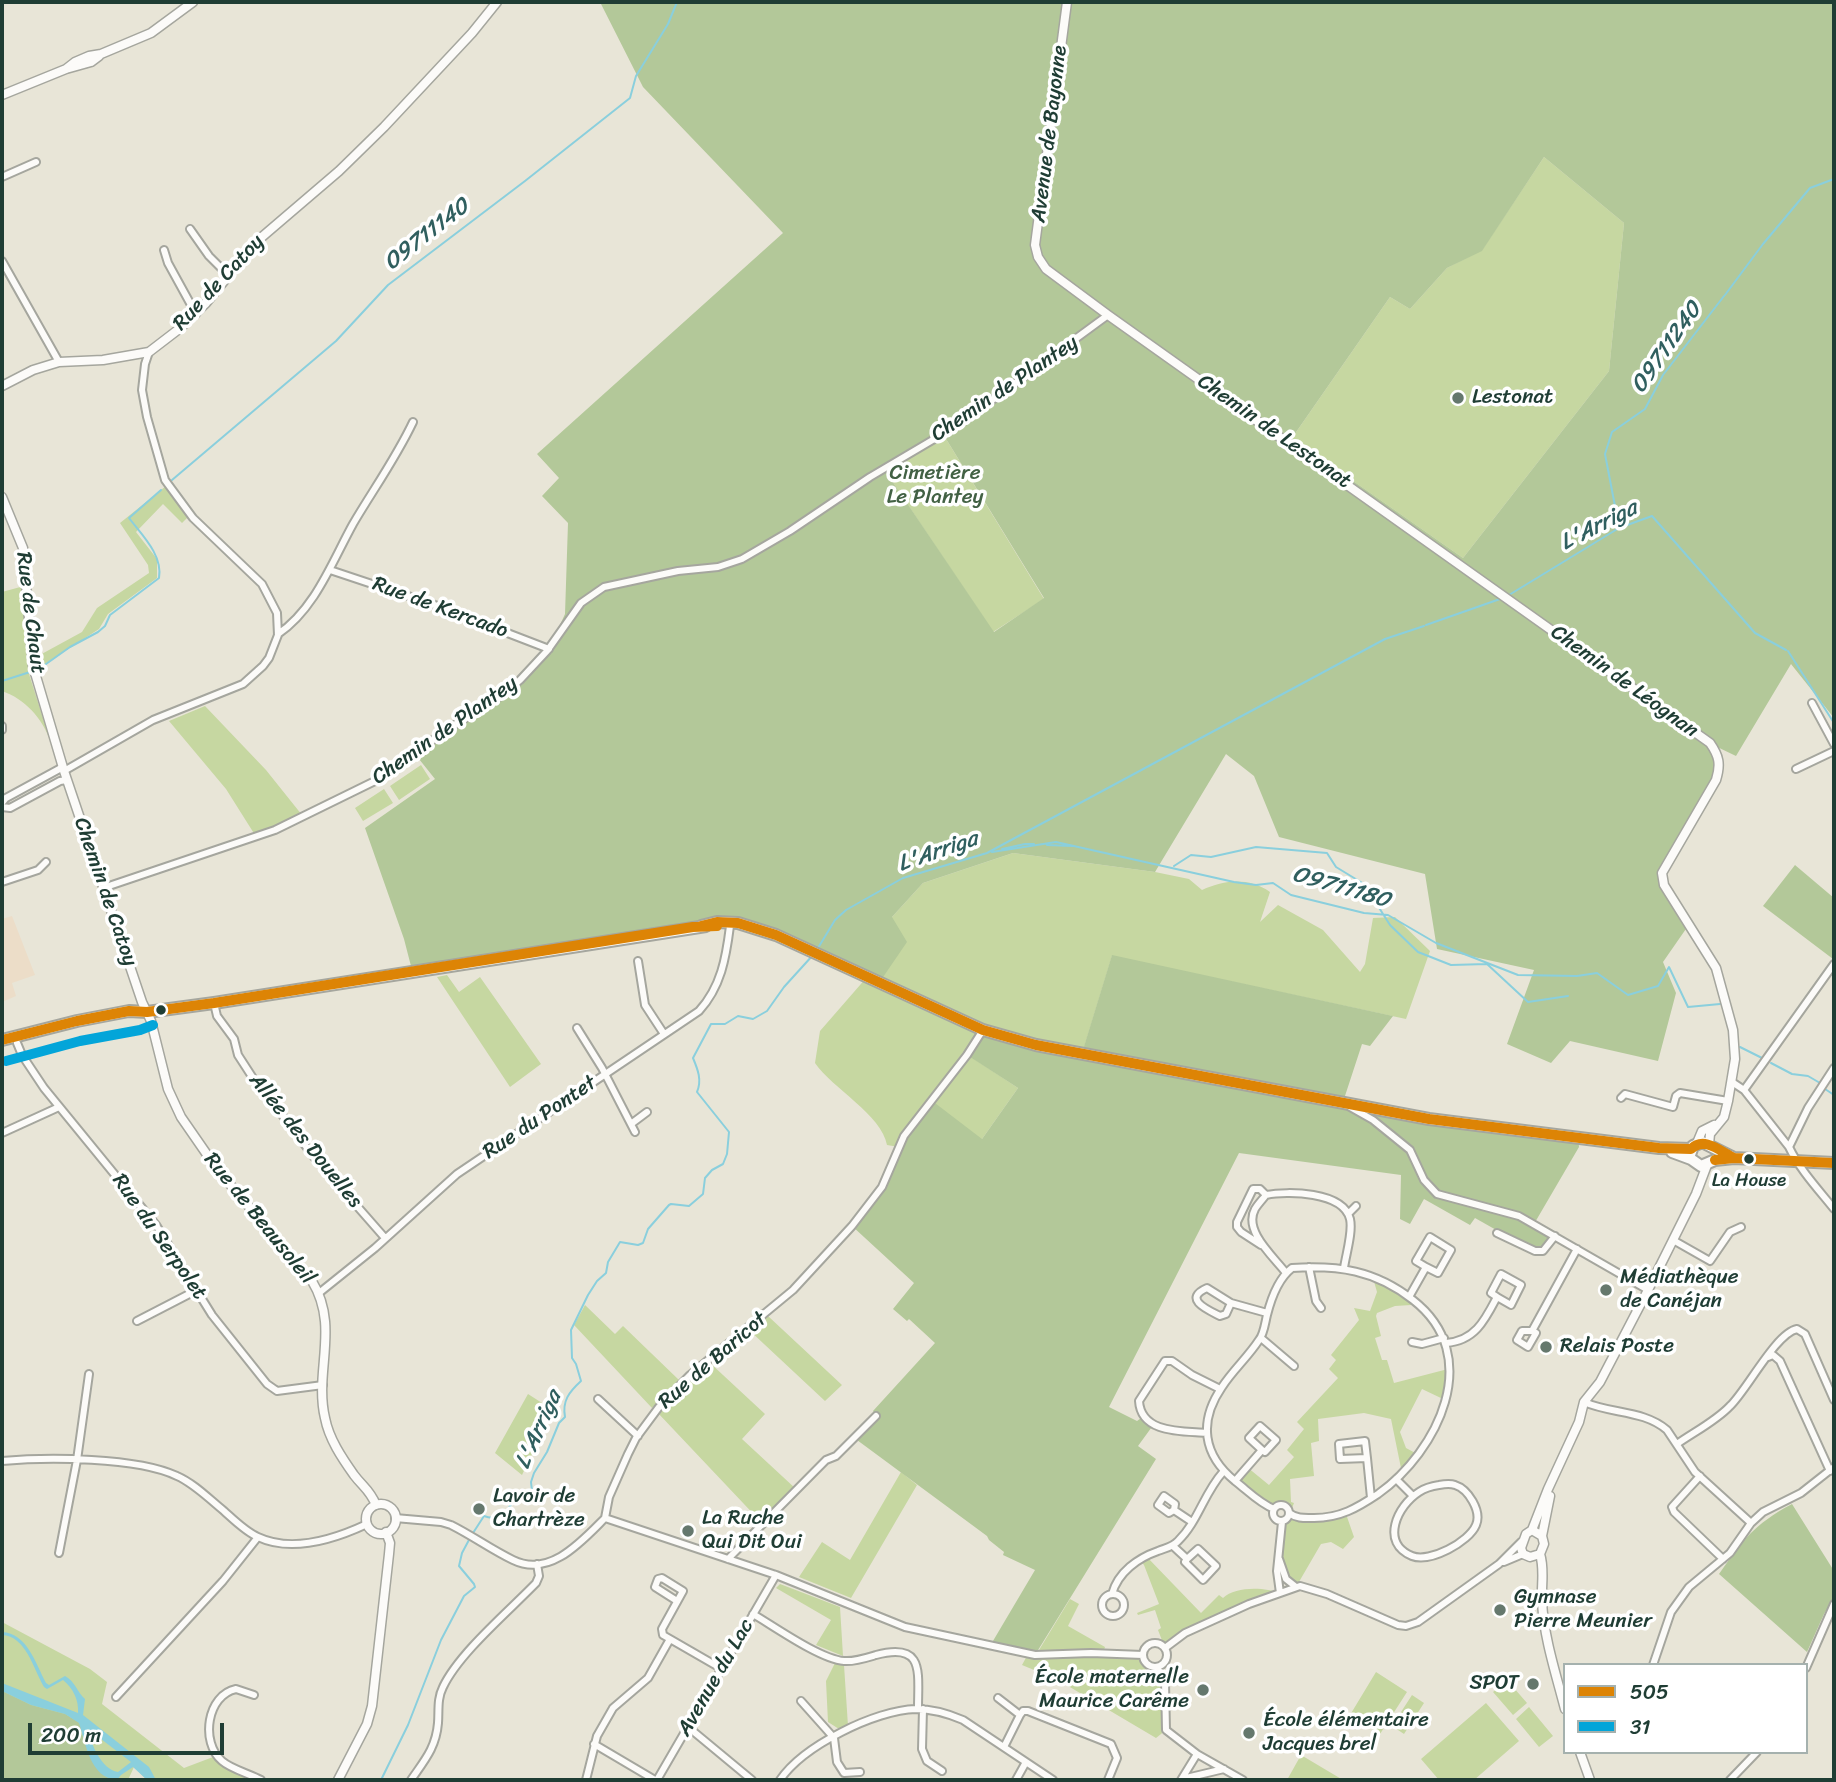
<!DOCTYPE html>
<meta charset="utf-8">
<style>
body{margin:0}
#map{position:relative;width:1836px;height:1782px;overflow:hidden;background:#e8e5d7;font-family:Sriracha,sans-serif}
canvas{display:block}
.frame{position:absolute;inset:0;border:4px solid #1f3d34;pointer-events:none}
.legend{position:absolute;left:1563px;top:1663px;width:245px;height:91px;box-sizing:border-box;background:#fff;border:2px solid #a5b1ae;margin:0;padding:9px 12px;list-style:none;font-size:21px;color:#1f3d34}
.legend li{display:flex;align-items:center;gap:14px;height:35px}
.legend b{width:35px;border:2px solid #a5b1ae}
.scale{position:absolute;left:28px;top:1723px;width:196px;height:32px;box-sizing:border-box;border:4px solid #1f3d34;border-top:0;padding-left:9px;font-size:21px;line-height:24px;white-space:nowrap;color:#1f3d34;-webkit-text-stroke:5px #fff;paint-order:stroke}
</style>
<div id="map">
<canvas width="1836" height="1782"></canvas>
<div class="frame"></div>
<ul class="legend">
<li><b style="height:9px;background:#dd8405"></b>505</li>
<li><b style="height:9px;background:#03a5d9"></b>31</li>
</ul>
<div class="scale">200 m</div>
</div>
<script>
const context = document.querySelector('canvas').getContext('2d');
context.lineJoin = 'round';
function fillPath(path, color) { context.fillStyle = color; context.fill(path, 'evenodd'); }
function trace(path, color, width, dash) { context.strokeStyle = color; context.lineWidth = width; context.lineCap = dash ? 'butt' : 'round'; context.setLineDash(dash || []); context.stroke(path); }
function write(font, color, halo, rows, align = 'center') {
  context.font = font + ' Sriracha,sans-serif'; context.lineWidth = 7; context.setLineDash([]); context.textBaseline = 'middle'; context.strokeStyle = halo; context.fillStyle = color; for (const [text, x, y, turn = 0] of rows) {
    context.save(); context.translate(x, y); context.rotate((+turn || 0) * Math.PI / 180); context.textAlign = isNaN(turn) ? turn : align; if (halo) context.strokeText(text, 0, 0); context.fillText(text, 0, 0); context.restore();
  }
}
fillPath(new Path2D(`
 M12,916l23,59 -23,8 4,13 -14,6v-83z`), '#ecddc8');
fillPath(new Path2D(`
 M1544,157l80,66 -15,148 -146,187 -171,-120 98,-141 20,12 37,-41 35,-18z
 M943,434l101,165 -51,33 -109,-163z
 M166,486l22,31 -6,6 -19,-19 -27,28 21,27v19l-49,36 -9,15 -60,39 -1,-12 44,-24 15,-24 52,-35 -1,-8 -28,-42z
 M24,586l5,88 21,66c-8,-22 -25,-41 -48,-49v-99z
 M205,706l61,64 36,45 -47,20 -29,-46 -57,-68z
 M421,765l9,14 -31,21 -9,-14z
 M384,789l9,14 -30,18 -8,-13z
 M1013,853l142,19 34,7 13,11c23,-10 46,-13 68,2l-10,30 18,-17 45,25 37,42 5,-8 8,-46 22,-1 35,34 -24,68 -294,-63 -30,98 -114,1 50,33 -36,51 -83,8 -12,-2c-5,-30 -55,-57 -72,-82l5,-32 47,-54 25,-60 31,-34z
 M447,975l12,17 21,-15 61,87 -31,23 -73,-110z
 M1373,1278l41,22 -3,5 -16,1 -18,7 -1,3 5,20 -6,2 7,22h5l7,23 54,-14 -5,30 -21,-10 -22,43 6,16 13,7 -17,18 -11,-54 -27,-6 -46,6 1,22 -8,2 3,33 -24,3 1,23 3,1 -4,10 5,4 51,-3 8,23 -11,12 -12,-7 -10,2 -25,43c-3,-2 -7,-4 -9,-7 -11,-15 -9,-51 2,-64l-1,-7 -5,-4 -9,4 -39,-28 12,-14 22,18 25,-28 -7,-7 17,-21 -7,-7 41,-44 -9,-9 7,-9 -5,-5 28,-35 -5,-12 16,3 7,-19z
 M585,1305l30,29 8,-8 56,54 -27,28 -78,-83z
 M768,1316l74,69 -17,16 -76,-71z
 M709,1362l56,52 -23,25 54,50 -35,33 -104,-110 33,-35z
 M528,1394l25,16 -31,65 -27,-22z
 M901,1472l16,13 -66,113 -52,-21 23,-35 28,18z
 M1146,1556l55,57 18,-18 4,3c12,-12 42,-11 57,-5l-95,40 -20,15 -7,-18 3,-2 -6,-18 -17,5 -1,-2 22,-9 -15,-39 -4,-5z
 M780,1584l60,23 3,49 -27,-11 15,-25 -55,-32z
 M1070,1599l9,5 -11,22 37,21 -2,6 40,2 4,9 10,3 6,10 3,53 -10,8 -98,-58 -36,-15 6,-11 8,1z
 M2,1622l88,47 17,13 -5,22 82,64 29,-11h5l43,23h-114l-13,-13 -6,13h-126z
 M835,1663l9,2 4,61 -9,3 -11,-7 -2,-41z
 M1376,1672l31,20 -27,42 -30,-19z
 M1507,1680l20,23 -14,12 -20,-23z
 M1412,1695l12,8 -20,31 -12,-8z
 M1486,1703l33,38 -45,39h-35l-18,-21z
 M1529,1707l24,29 -14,11 -23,-28z
 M1301,1755l42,25h-56z`), '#c6d7a1');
fillPath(new Path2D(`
 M600,2h1234v716l-43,-54 -55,92 -25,-12 8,27 -57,102 26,53 -25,36 13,31 -18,68 -88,-20 -19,22 -44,-19 27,-74 -97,-21 -12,-75 -146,-37 -25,-61 -28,-22 -71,118 -142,-19 -90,30 -31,34 15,25 -28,41 -96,-45 -64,-19 -307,51 -8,-31 -39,-111 70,-49 -20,-25 87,-59 47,-46 16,-35 3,-91 -26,-27 17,-18 -22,-24 246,-221 -140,-146zM1544,157l80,66 -15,148 -146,187 -171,-120 98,-141 20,12 37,-41 35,-17zM943,434l101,164 -50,34 -110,-163z
 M1795,865l39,33 -1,61 -70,-53z
 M1112,955l281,61 -23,30 -8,-2 -19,58 235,36 1,9 -45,77 21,12 -12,15 -45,-20 -23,-13 -5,7 -46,-26 -14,25 -10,-5 1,-44 -162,-22 -130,254 28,14 7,-5 10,8 -16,22 18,13 -121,196 -45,-9 45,-76 -32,-15 1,-3 -15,-12 -2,-4 -130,-96 21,-21 -5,-8 62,-68 -26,-24 -2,2 -14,-12 21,-26 -62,-57 19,-23 28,-56 32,-47 51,39 36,-51 -51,-33 16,-25 99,23z
 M1792,1504l42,67v27l-10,16 -17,38 -88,-78c25,-35 34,-49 73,-70z
 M2,1691l29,14 34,9 15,9c6,21 11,50 34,57h-112z`), '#b3c899');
fillPath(new Path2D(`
 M2,1632c25,1 34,32 44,51l3,2 16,-9c10,5 12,16 20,23l-2,16 66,52 7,13h-9l-14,-13 -12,8 -4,5c-27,-2 -31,-36 -38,-57l-14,-9 -34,-9 -29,-14v-8l76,30c1,-13 -5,-25 -15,-33l-16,9 -3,-2c-11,-19 -18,-51 -42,-52zM88,1729l43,33 -13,10c-17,-3 -27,-28 -30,-43z`), '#8acfdd');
trace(new Path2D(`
 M1725,295l38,-51 47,-56 24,-9
 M172,480l164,-139 52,-56 137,-104 105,-83 6,-22 32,-52 9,-22
 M1619,527l-14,-73 7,-22 33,-23 18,-34 61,-79
 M1509,595l110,-67 33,-12 103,117 31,17
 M1426,625l74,-26
 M1788,651l46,72
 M39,669l31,-22 28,-15 7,-6 5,-11 49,-37c4,-23 -17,-43 -30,-60l32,-28
 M2,681l28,-9
 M1047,845l25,1
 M1002,849l23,-5h9
 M992,852l64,-10 178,40 22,3 17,-2 18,12 73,18 24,2 48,28 82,32 59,1 20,-3 31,22 30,-9 11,-19 19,40 32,-3
 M1174,866l17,-11 20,2 45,-10 71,6 9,14 28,17 26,41 28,27 33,13 36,-1 41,38 40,-6
 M818,948l17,-28 11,-10 57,-32 84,-25 398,-214 39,-13
 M1740,1047l22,11
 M1771,1063l21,11 16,2 12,7
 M1825,1089l9,6
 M473,1533l11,-17c17,7 25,-8 34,-21l10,-1 4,-3 -1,-9 3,-9 13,-21 12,-29 6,-6c-3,-16 4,-25 16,-36l-5,-17 -4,-6 -1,-28 17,-35 9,-14 9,-8 2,-11 12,-20 18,3 5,-2 5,-14 21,-24 2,-1 18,2 14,-12 2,-16 7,-8 11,-6 4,-10 2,-22 -32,-40c5,-12 1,-22 -4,-34l18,-34h14l13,-8 15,3 14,-8 17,-24 29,-32
 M381,1780l27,-55 33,-85 23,-44 11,-9 -1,-3 -15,-18 3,-13 8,-15`), '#8acfdd', 2);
const minor = new Path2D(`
 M2,177l34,-15
 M190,229l19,27 19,19
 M164,250l4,13 28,51
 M2,261l57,101
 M330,570l102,34 117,45
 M278,634c37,-25 54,-72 75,-110 20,-34 43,-66 60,-102
 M1812,703l22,41
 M2,726v4
 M1796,769l38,-18
 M64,771l89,-51 90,-36 20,-18 6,-8 9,-23 -1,-22 -15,-29 -69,-66 -28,-38 -18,-63 -5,-27 3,-26 4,-12
 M2,803l4,-5 57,-31
 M2,807l8,1 50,-27 7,-1
 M2,882l36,-12 8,-8
 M103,888l172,-58 102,-50 74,-53 51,-32 18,-15 27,-29 34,-48 23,-16 74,-16 40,-4 24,-8 48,-28 80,-54 88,-52 150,-110
 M638,961l7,44 19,29
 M214,1003l3,13 17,23 4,16 22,34 7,6 47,62 71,81
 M577,1028l25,40 33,64
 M17,1043l5,12 22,33 112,137 56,90 55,69 10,7 46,-6
 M1732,1082l12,8 45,57c11,23 29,42 45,62
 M1744,1090l90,-126
 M1621,1098l4,-4 48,13 3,-11 4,-3 48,8
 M1350,1107l23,13 37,30 14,30 13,14 82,22 129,74
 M631,1124l16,-12
 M2,1133l57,-26
 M1789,1147l19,-39 26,-40
 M1348,1214l8,-8
 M1497,1233l38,18h8l12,-15
 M1673,1240l37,21 20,-29 11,-5
 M1261,1245l-20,-13 -4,-5v-5l16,-33h7l6,6
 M1309,1267l7,34 5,7
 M1286,1273c-12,-16 -43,-42 -31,-64 3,-5 7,-9 11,-14 21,-4 77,-4 84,24 3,13 -4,35 -6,49
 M319,1293l56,-45 82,-74 242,-163c22,-24 27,-53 31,-85
 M1409,1297l17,-30 -10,-6 14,-24 21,13 -13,23 -12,-6
 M1231,1303l-5,11 -6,2c-12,-6 -38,-17 -13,-28l24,15 36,10
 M137,1321l60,-31
 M1532,1331l4,2 -8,14 -11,-7 5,-9h10l45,-82
 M1261,1338l33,28
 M1412,1342l10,2 22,-6
 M1446,1343c29,-2 39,-23 51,-46l14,8 10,-20 -20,-11 -10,19 6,4
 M1768,1357l5,-2 7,6 50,110
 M598,1399l40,37
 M1584,1402c27,12 60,8 83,28l28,42 56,51
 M1206,1433c-23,-2 -65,1 -67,-32l26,-40h7l20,14 28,14
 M1677,1444c17,-12 39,-23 53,-38 17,-16 46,-73 67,-77l8,5 29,66
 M1367,1458l-2,-17 -26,3 1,15 27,-1 4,40
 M2,1461c45,-4 135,-4 175,15 18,8 32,23 47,35 10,9 22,21 34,26 34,16 77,2 109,-13
 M1700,1476l-28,31 2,5 49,47
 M1396,1479l17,17
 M1235,1481l27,-31 3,2 11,-12 -16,-14 -11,12 13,12
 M1439,1485c5,-1 11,-2 16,0 13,4 27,26 21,40 -7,17 -46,38 -64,31 -32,-13 -15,-50 7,-64 6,-4 13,-6 20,-7z
 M1273 1513a8 8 0 1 1 16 0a8 8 0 1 1-16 0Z
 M1274,1509c-15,-6 -26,-18 -39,-28 -32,-26 -37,-59 -13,-94 11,-17 26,-30 37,-47 5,-6 6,-17 8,-25 4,-16 12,-37 25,-47 46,-3 83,2 121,32 72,56 25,151 -35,194 -21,14 -38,24 -64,24 -9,0 -17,1 -25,-5
 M1174,1510l1,-6 -11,-8 -6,9 11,8 5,-3 18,12
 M395,1518l46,4 10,3c22,11 41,25 62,35 37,18 69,-19 92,-42
 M605,1518l4,-21 19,-43 8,-16 23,-31 31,-32 103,-85 59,-64 30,-39 22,-51 63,-81 16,-25
 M605,1518l171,57 129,52 130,28 56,-2 52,2
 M1173,1546l14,13 -2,3 18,18 13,-14 -18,-17 -11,10
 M59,1553l18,-93 12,-86
 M728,1559l98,-99 10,-4 40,-40
 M1279,1559l7,20 10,8
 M1504,1562l19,-8
 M1280,1593l-3,-22 5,-49
 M1112,1594c6,-22 26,-36 46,-43 7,-3 15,-4 20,-10 20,-19 26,-48 45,-69
 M1102 1605a11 11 0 1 1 22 0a11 11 0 1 1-22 0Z
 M753,1614c22,13 67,45 91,47 10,1 22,-3 32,-6 49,-13 42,17 42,54
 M670,1639l52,30
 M1143 1655a12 12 0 1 1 24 0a12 12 0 1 1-24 0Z
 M1165,1648l20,-15 64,-29 51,-18 27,8 71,31 8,1 12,-4 81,-58 22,-22
 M1653,1665l18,-53 18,-25 41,-34 21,-30 12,-11 38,-19 33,-26
 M1157,1667l8,15 1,48 31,24 -16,26
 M1806,1668l28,-64
 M254,1695l-18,-6c-29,6 -36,53 -14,72 9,8 28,13 39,19
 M116,1697l107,-116 35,-44
 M998,1698l22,17
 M801,1701l33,37 3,24 7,11 16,-1
 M923,1709l-1,40 5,12 15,10
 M688,1727l64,53
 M594,1744l61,36
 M1004,1747l16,-32 3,-4h5l83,33 6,14 -9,22
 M1197,1754l46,26
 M1182,1779l42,-10
 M411,1780c13,-19 25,-32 27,-57 1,-13 -1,-24 5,-36 16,-34 66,-76 93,-104l3,-7 -2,-12
 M586,1780l11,-44 16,-28 35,-30 22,-39 -7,-4 -1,-6 21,-38 -21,-13 -4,1 -3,8 22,14
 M657,1780l119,-205
 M780,1780c23,-34 95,-70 136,-71 16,0 33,5 47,11l90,60
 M1016,1780l10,-18
 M1730,1780l27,-28`);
const tertiary = new Path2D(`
 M1067,2l-32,243 3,12 8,12 62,46 602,428c9,13 11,21 6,37l-54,93 2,12 52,83 17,62 2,29 -7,42 -4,16 -14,17 -1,10
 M66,69l9,-7 14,-6 12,-2 50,-21 42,-31
 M2,95l64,-26 25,-7 8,-6
 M2,386l31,-16 26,-8 44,-2 46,-8 30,-23 27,-26 50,-61 83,-71 45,-44 88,-94 25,-31
 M2,497l21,51 10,118 31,105 78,231 9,19 17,68 13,28 36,52 95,112c28,46 2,90 13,137 4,21 17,40 29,57 9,12 16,15 22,30
 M1697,1143l5,-12 12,-6
 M366 1519a15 15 0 1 1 30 0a15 15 0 1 1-30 0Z
 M1532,1530l16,-41 31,-67 5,-20 16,-20 48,-92 48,-96 11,-29
 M1532,1530l10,6 2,8 -4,10 -10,3 -7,-3 -2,-6 5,-14z
 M1542,1536l8,-40
 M1540,1554c5,16 1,31 2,48 2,36 14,72 23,107
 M1580,1752l10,28
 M338,1780l29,-56 5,-18 17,-152 1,-11 -4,-11`);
const primary = new Path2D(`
 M701,926l16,-4 21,1 38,12 207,95 53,15 393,74 230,29 32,1
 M2,1040l75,-19 52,-10 18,1 67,-9 492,-77
 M1672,1152l19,7 10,7 14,-6 19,-2 100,5
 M1690,1155l3,-9 9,-4 30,15`);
trace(minor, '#a5a69e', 10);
trace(tertiary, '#a5a69e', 11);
trace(primary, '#a5a69e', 14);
trace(minor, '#fcfbf9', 6);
trace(tertiary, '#fcfbf9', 8);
trace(primary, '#fcfbf9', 10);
trace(new Path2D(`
 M701,926l16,-4 21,1 38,12 207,95 53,15 393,74 230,29 32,1c13,-13 29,2 43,9
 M2,1040l75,-19 52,-10 18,1 67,-9 479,-76 24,-1
 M1715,1160l19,-2 100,5`), '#dd8405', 10);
trace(new Path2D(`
 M6,1061l74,-20 60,-11 13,-5`), '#03a5d9', 10);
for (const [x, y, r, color] of [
 [1458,398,7,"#65786d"],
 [161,1010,6,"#1f3d34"],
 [1749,1159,6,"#1f3d34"],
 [1606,1290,7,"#65786d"],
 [1546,1347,7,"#65786d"],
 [479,1509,7,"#65786d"],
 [688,1531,7,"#65786d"],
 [1500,1610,7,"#65786d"],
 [1533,1684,7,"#65786d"],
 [1203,1690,7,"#65786d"],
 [1249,1733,7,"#65786d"]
]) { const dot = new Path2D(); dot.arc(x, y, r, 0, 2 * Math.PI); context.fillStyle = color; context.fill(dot); trace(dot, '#fff', 2.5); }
write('19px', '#1f3d34', '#fff', [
 ["La House",1749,1181]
]);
write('21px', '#1f3d34', '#fff', [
 ["Avenue de Bayonne",1050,134,-83],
 ["Rue de Catoy",219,283,-47],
 ["Chemin de Plantey",1005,389,-34],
 ["Chemin de Lestonat",1274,432,35],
 ["Rue de Kercado",440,608,20],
 ["Rue de Chaut",30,613,83],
 ["Chemin de Léognan",1624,682,36],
 ["Chemin de Plantey",445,731,-35],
 ["Chemin de Catoy",105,892,71],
 ["Rue du Pontet",540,1118,-34],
 ["Allée des Douelles",305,1141,51],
 ["Rue de Beausoleil",259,1219,51],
 ["Rue du Serpolet",159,1237,55],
 ["Rue de Baricot",713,1361,-41],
 ["Avenue du Lac",716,1678,-60]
]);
write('21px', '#1f3d34', '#fff', [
 ["Lestonat",1472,398],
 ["Médiathèque",1620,1278],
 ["de Canéjan",1620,1302],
 ["Relais Poste",1560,1347],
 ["Lavoir de",493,1497],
 ["Chartrèze",493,1521],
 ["La Ruche",702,1519],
 ["Qui Dit Oui",702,1543],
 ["Gymnase",1514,1598],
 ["Pierre Meunier",1514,1622],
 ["École maternelle",1189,1678,"right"],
 ["Maurice Carême",1189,1702,"right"],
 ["SPOT",1519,1684,"right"],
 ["École élémentaire",1263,1721],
 ["Jacques brel",1263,1745]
], 'left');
write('21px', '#426144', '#fff', [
 ["Cimetière",935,474],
 ["Le Plantey",935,498]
]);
write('italic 23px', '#305f5f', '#fff', [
 ["O9711140",427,235,-38],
 ["O9711240",1667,348,-55],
 ["L'Arriga",1599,526,-27],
 ["L'Arriga",938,852,-19],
 ["O9711180",1341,888,16],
 ["L'Arriga",539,1430,-66]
]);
</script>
